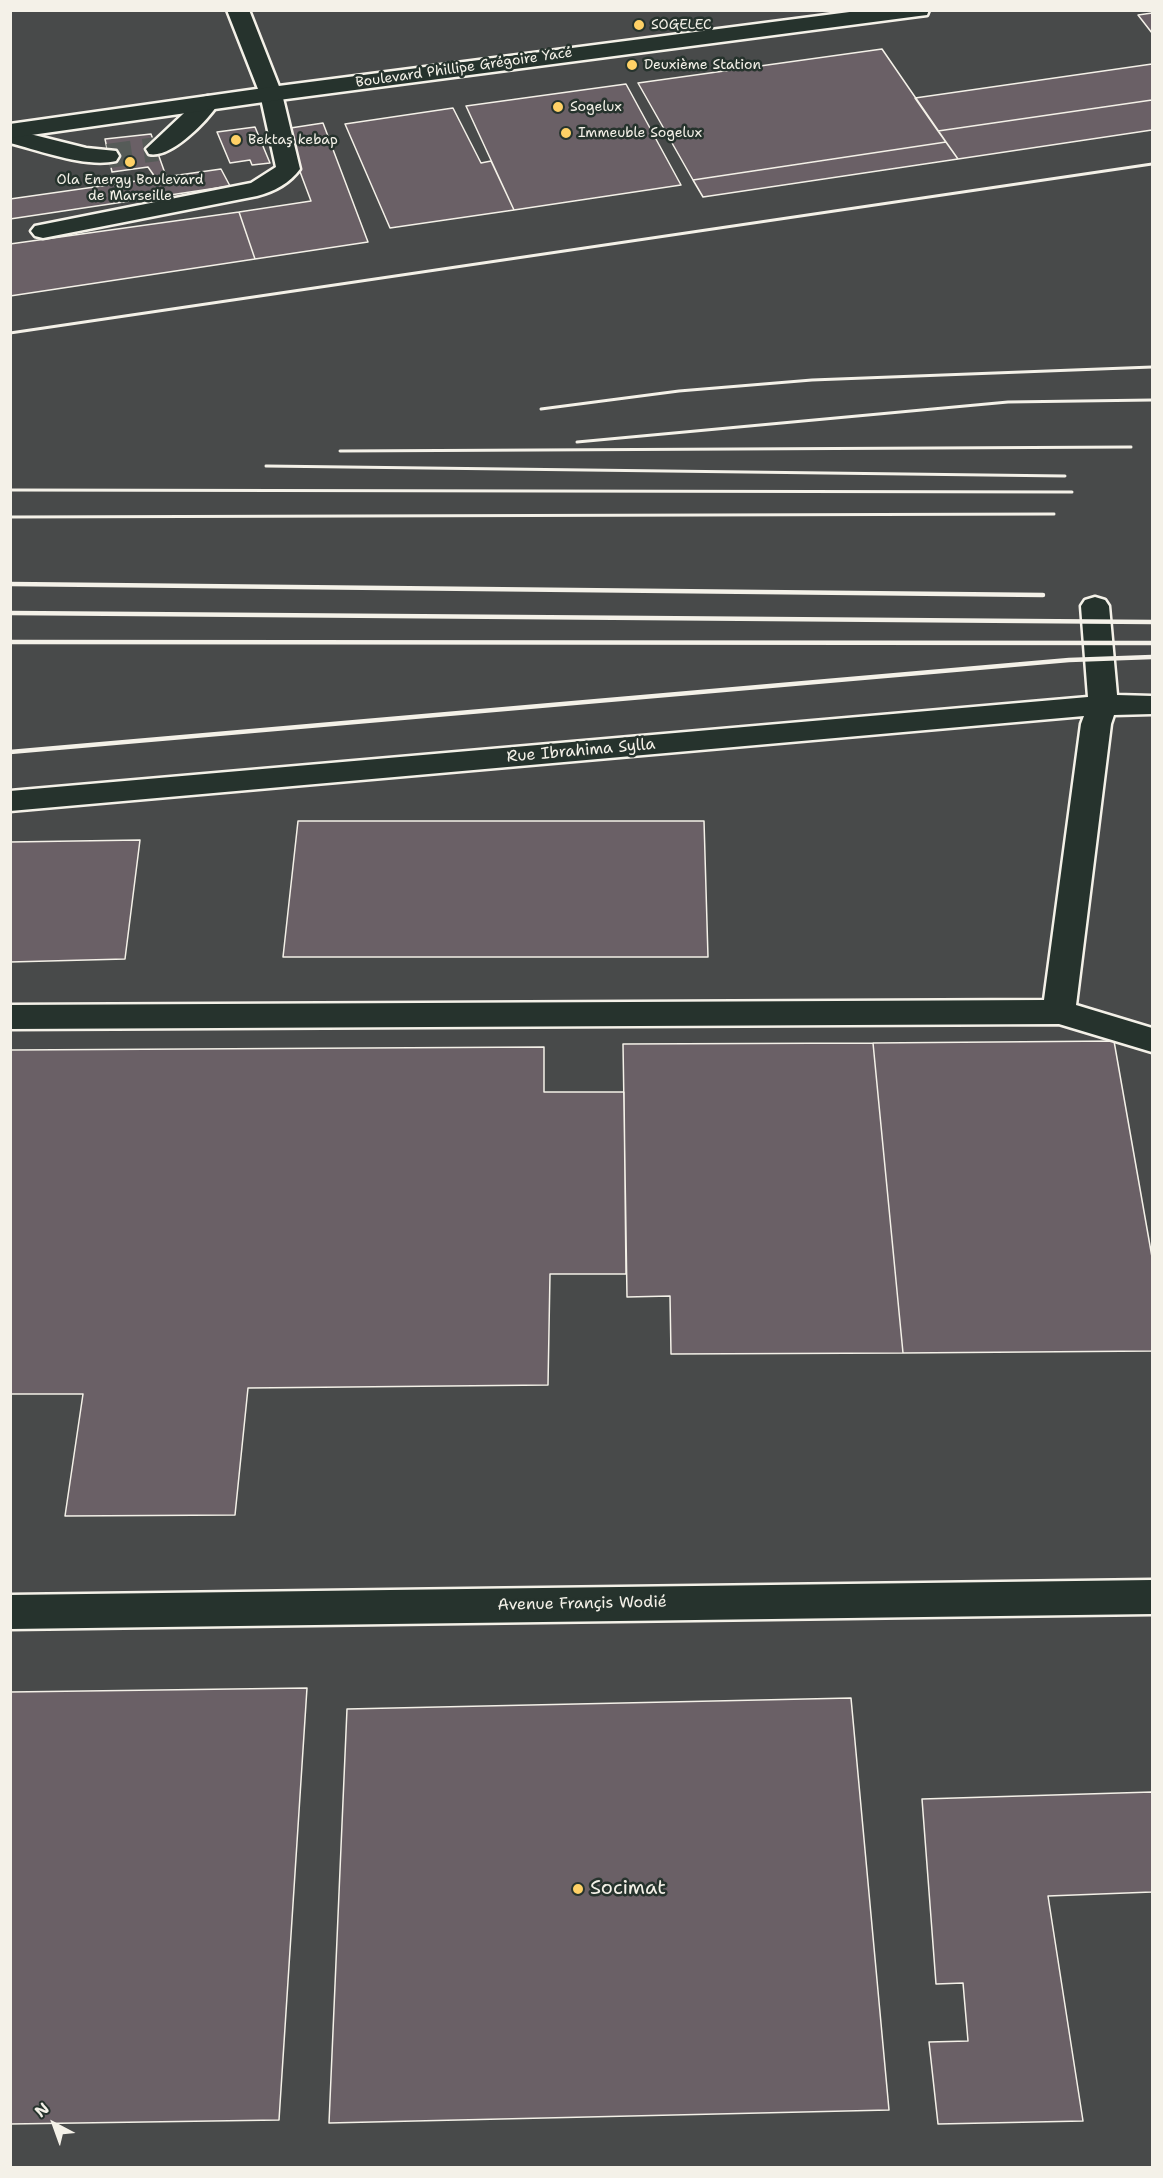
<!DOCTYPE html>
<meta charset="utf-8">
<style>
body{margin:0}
#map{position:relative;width:1163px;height:2178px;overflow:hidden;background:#3a403e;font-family:"Shantell Sans",sans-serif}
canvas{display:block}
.frame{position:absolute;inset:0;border:12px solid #f4f1e8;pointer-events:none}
.north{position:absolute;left:24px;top:2094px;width:60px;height:60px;-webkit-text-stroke:4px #26332d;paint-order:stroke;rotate:319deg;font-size:16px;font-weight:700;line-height:24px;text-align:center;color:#f4f1e8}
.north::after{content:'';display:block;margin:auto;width:21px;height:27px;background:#f4f1e8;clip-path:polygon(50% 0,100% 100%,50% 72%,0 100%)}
</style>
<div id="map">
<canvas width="1163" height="2178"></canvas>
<div class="frame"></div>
<div class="north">N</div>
</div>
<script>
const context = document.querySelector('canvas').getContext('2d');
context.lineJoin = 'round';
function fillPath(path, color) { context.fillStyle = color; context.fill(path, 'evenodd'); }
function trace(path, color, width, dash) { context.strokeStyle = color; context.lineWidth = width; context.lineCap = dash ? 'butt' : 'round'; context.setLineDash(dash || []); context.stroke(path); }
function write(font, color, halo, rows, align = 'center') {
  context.font = font + ' "Shantell Sans",sans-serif'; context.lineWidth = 5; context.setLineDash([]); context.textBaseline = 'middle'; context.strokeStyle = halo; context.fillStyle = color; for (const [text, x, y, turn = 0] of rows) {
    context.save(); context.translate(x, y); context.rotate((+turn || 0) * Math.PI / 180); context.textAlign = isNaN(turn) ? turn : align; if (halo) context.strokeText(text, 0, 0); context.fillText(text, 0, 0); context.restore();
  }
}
fillPath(new Path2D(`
 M11,11h1141v2156l-1141,1z`), '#484a4a');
const building = new Path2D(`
 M1152,13v20l-14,-18z
 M882,49l64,93 -253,38 -55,-97z
 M1152,64v36l-214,31 -23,-33z
 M626,84l55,101 -167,25 -48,-104z
 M1152,100v30l-194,29 -20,-28z
 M453,108l28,55 10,-2 23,49 -124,18 -45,-104z
 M323,123l45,119 -113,17 -16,-47 72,-11 -27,-72z
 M255,127l15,36 -18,2 -2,-5 -20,3 -13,-31z
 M151,134l15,42 -11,1 -7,-10 -36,5 -7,-33z
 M946,142l12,17 -255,38 -10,-17z
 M221,169l9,17 -220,33v-20z
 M239,212l16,47 -245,37v-52z
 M298,821h406l4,136h-425z
 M140,840l-15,119 -115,3v-120z
 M1114,1041l38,216v94l-249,2 -30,-310z
 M873,1043l30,310 -232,1 -1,-58 -43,1 -4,-253z
 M544,1047v45h80l2,182h-76l-2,111 -300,3 -13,127 -170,1 18,-122h-73v-344z
 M307,1688l-28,432 -269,4v-432z
 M851,1698l38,412 -560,13 18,-414z
 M1152,1792v100l-104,4 35,225 -145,3 -9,-82 39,-1 -5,-58 -27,1 -14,-185z`);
fillPath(building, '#6a6066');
trace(building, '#f4f1e8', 1.5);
trace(new Path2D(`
 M108,156l49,-7`), '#565b58', 24, [24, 12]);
const minor = new Path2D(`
 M227,10h22l33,84 18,75c-10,14 -27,23 -43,27l-214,42 -8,-2 -4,-5 4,-5 216,-43 25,-16 -16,-73z
 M208,96l8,2 3,5c-12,18 -48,56 -70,51l-3,-5 54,-51z
 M10,129l76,19 30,3 3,5 -3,5c-30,7 -75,-10 -106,-18z
 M1095,597l10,3 4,6 8,89 35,1v18l-38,1 -3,9 -35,281 76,23v24l-93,-28 -1049,5v-24l1034,-5 37,-276 3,-8 -1074,95v-20l1078,-94 -7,-91 4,-6z`);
const major = new Path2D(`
 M865,10h64l-2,5 -8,1 -648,85 -261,37v-14l261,-37z
 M1152,1580v34l-1142,15v-34z`);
trace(minor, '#f4f1e8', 5);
trace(major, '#f4f1e8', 5);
fillPath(minor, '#26332d');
fillPath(major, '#26332d');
trace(new Path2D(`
 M10,333l1142,-169
 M541,409l138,-18 133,-11 340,-13
 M577,442l431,-40 144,-2
 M340,451l791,-4
 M266,466l799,10
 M10,490l1062,2
 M10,517l1044,-3`), '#f4f1e8', 3);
trace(new Path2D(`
 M10,584l1033,11
 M10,613l1142,9
 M10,642l1142,1
 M10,752l1059,-92 83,-3`), '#f4f1e8', 4.5);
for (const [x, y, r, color] of [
 [639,25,6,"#ffd166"],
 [632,65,6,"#ffd166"],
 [558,107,6,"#ffd166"],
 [566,133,6,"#ffd166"],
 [236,140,6,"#ffd166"],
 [130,162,6,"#ffd166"],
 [578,1889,6,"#ffd166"]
]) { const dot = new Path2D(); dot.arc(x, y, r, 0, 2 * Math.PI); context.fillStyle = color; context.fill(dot); trace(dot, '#26332d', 2); }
write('14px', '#f4f1e8', '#26332d', [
 ["SOGELEC",651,25],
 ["Deuxième Station",644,65],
 ["Sogelux",570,107],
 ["Immeuble Sogelux",578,133],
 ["Bektaş kebap",248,140],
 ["Ola Energy Boulevard",130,180,"center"],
 ["de Marseille",130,196,"center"]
], 'left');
write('14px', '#f4f1e8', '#26332d', [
 ["Boulevard Phillipe Grégoire Yacé",464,68,-8]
]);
write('16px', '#f4f1e8', '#26332d', [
 ["Rue Ibrahima Sylla",581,751,-5],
 ["Avenue Françis Wodié",582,1604,-1]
]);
write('20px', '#f4f1e8', '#26332d', [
 ["Socimat",590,1889]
], 'left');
</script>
